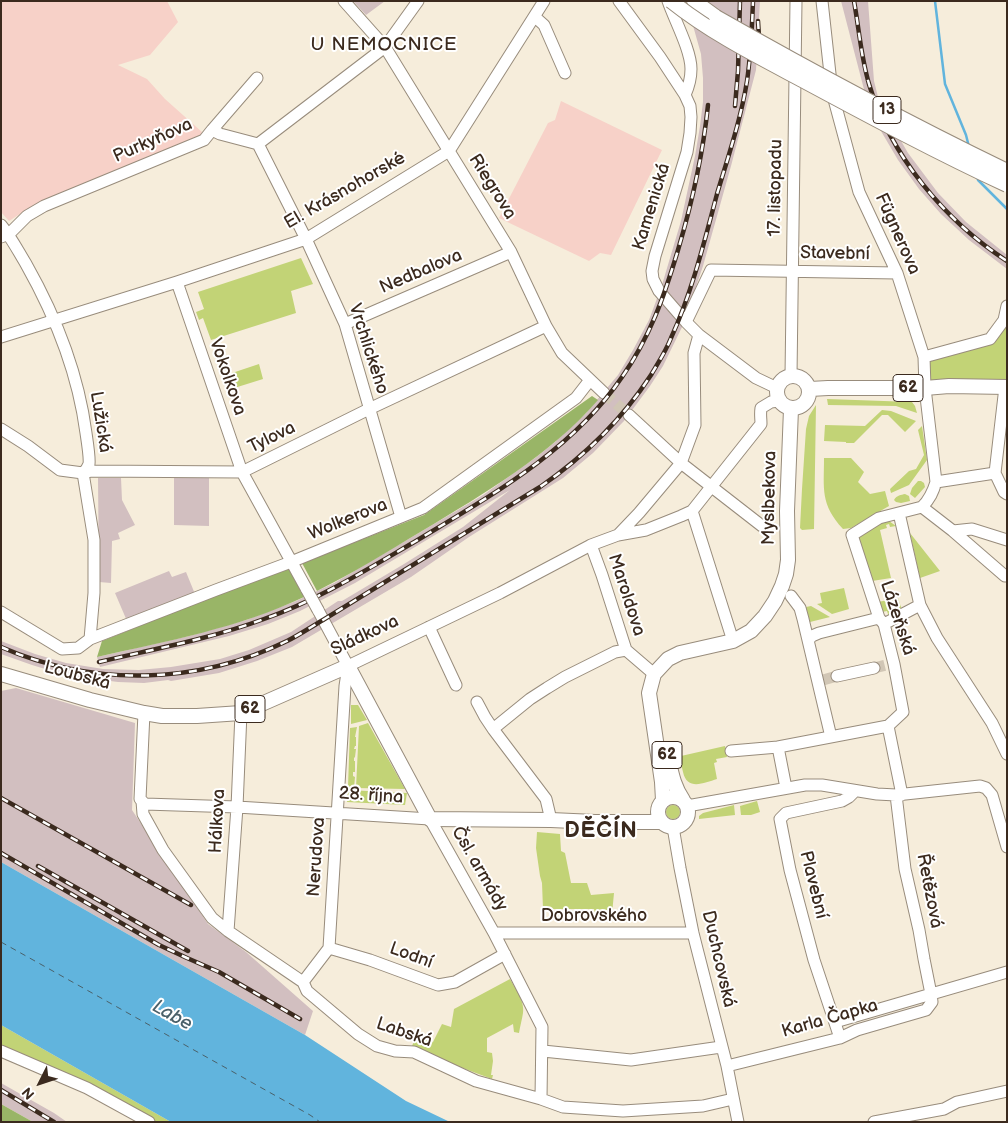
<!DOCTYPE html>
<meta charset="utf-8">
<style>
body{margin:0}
#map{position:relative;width:1008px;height:1123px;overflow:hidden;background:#f6eddb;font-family:"Balsamiq Sans",sans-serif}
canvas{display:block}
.frame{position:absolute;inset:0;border:2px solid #3b2a1e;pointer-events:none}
.north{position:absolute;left:15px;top:1058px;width:50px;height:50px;-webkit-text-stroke:4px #fff;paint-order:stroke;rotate:229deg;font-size:14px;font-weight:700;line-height:20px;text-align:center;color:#3b2a1e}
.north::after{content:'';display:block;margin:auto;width:18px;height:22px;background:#3b2a1e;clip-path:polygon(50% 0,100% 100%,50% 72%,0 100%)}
</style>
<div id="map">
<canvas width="1008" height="1123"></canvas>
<div class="frame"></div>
<div class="north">N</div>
</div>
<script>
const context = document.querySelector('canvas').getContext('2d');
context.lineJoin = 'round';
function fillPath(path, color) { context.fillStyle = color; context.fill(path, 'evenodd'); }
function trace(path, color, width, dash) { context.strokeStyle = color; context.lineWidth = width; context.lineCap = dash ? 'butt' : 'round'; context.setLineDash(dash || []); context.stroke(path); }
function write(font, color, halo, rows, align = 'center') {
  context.font = font + ' "Balsamiq Sans",sans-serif'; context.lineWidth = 4; context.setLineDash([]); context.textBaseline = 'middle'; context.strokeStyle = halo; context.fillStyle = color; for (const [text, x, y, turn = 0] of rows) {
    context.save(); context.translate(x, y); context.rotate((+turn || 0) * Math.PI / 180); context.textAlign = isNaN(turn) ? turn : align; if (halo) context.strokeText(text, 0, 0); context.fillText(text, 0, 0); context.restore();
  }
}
fillPath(new Path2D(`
 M1,1h166l11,21 -28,33 -32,10 29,14 18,20 37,33 -1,3 -167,70 -25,16 -8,-9z
 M561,101l101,49 -51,105 -11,-2 -11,8 -90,-43 49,-95 7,-3z`), '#f7d1c8');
fillPath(new Path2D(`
 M353,1h32l-19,14z
 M685,1h75l-4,69 -25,96 -28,100 -20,59 -20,41 -13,20 -26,35 -31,32 -30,25 -94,59 -58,40 -119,70 -35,14 -38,12 -48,8 -3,-1 -24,3 -26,-1 -39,-5 -24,-5 -23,-7 -31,-11v-13l34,13 31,9 37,6 36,1 32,-3 49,-8 29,-9 42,-18 47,-31h4l62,-37 59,-37 47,-37 -155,93 -55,28 -32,13 -39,12 -129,31 -3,-10 92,-21 57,-16 50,-19 38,-18 149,-88 52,-37 20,-16 30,-28 33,-39 15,-25 16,-30 13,-35 19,-64 14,-65 5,-30 3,-24v-24l-2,-24 -9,-32z
 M841,1h27l6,80 4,16 11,23 19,33 30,40 28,29 41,33v14l-38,-29 -28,-26 -22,-25 -21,-29 -20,-34 -11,-25z
 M98,478h23l1,22 13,25 -17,8 2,6 -8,2 -1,42 -12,-1z
 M174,478h35v48l-35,-1z
 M169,571l3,6 14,-5 9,22 -68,27 -12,-28z
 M16,688l119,35 -3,87 76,114 38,28 67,59 -8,24 -304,-173v-171z
 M1,1083l53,30 13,9h-34l-32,-18z`), '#d2bfc0');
fillPath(new Path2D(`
 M301,258l12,26 -22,7 5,22 -85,27 -8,-22 -4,2 -3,-8 8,-3 -6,-17z
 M1007,321v60l-76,-1 -3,-21 62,-14z
 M259,364l4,15 -32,10 -5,-14z
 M827,399l85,3 3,4 2,7 -21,-7 -68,-1z
 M816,405l-2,124 -12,1 -2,-2 2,-39 4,-60 3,-13z
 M882,410l9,1 25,10 -11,11 -17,-17h-6l-28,28h-8v-1l-22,-1 1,-16 40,1z
 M922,426l5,34 -18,25 -18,8 -1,-4 19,-18 7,-2 8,-14 -6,-25z
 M824,458h27l13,14 -6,10 12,12 15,-3 4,15 -38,22 -8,1c-23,-25 -19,-40 -19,-71z
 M918,481h3l3,2 1,4 -10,11 -5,-4 2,-6z
 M905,494l4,2 1,5 -9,2 -5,-1 -2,-2c3,-5 7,-5 11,-6z
 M889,521l7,5 -6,1 -1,-3 -3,1 1,3 -7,2 11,48 -19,3 -14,-42 1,-3 21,-13z
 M910,533l30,38 -20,7z
 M844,588l5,21 -17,5 -15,-10 5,-1 -2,-10z
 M898,598l4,12 -13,7 -2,-6 -5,1 -4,-10z
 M811,606l19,11 -20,5 -4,-15z
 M351,705h7l9,15 -16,4z
 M368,723l37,66 -49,-1 3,-62z
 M357,727l-2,10h1v9h-1l-1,3h2l-1,8 -1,1v3h1v11h-2v4l2,1 -1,11 -6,-1 2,-59z
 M725,746l2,11 -11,2 1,3 -3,1 3,16c-13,4 -30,12 -34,-7 -1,-5 -3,-10 -2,-16z
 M348,790l59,3 -2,12 -58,-3z
 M757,801l3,11 -9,3h-10l-1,-9z
 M666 812a7 7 0 1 1 14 0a7 7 0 1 1-14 0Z
 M734,805l1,10 -36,4v-3l4,-3z
 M537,832l23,2 1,17 4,2 6,30h16l4,12 23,-2 -2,21 -17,-1 -1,-4h-51l-1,-26 -2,-7 -4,-28z
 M510,979c5,9 15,22 13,34 -1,7 -3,13 -4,20l-5,-1 -1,-8 -26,14v14l5,1 1,8 -2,14h2l-1,4 -51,-19 -29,-14 5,-12 16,8 9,-18 9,3 3,-18z
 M1,1025l170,97h-18l-152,-75z`), '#c2d376');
fillPath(new Path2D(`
 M592,396l6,4c-49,56 -113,93 -176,131 -35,21 -69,42 -105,60l-15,-28 122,-48z
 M289,569l15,28c-65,31 -137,44 -207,60l5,-16 115,-46z
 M1,1104l32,18h-32z`), '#99b567');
fillPath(new Path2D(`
 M1,862l304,173 101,66 44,21h-279l-170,-97z`), '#61b4dd');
trace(new Path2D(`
 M935,1l10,83 21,51 3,12
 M977,176l1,4 29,29`), '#61b4dd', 2.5);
trace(new Path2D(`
 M1,942l309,173 10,7`), '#4a616a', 1, [6, 5]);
trace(new Path2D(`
 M604,393l25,22
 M874,668l12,-3
 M823,680l14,-4`), '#d1c6b5', 11, [11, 5.5]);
const minor = new Path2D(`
 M344,1l41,46 126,205 35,74 16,27 42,40
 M619,1l41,56 25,38 5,11 1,11 -1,16 -3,19 -32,104 -3,15 1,8 6,12 27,31 13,13 57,43 21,10
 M668,1c6,18 23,49 23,68 0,9 -2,17 -6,26
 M535,17l9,8 21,48
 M212,130l45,-52
 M258,144l48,95 39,85 56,193
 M1,225c10,12 17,26 25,39 30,53 52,108 60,169 1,7 4,25 3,31 -1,3 -4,7 -6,9l11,67v53l-4,46
 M1,237l8,-3 18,-18 17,-10 160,-66 8,-10 8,4 38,10 127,-97 33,-46
 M177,282l65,190 65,118
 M686,322l25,-52 186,3
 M345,324l166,-72
 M1,337l176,-55 129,-43 143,-88 95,-150
 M924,357l66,-18 14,-19 3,-14
 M791,376l5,-375
 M629,415l52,48 81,63
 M1,429l27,17 32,24 23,3 9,-2 150,1 127,-63 177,-83
 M995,473l10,-86
 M995,473l9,19 3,2
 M936,482l59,-9
 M922,507l31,24 52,45
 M692,511l41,130
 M899,513l21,92 17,33 55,85 15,31
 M953,531l19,-2 35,11
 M618,535l21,-22 42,-50 14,-38 -1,-72 5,-18
 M591,545l11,30 24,75 28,24
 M791,596l9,12 3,11 28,118
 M318,610l30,56
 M1,612l61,37 16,-1 12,-9 126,-49 75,-28 132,-54 153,-110 14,-18
 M884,624l36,-19
 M429,627l27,58
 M808,640l4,-4 7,-3 60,-15
 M348,666l152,-73 91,-48 27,-10 28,-5 35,-14 11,-5 69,-87c0,-6 -1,-9 0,-16l10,-6 8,-1
 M837,676l37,-8
 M477,702l8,15 8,12 53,70 5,21
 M144,713l-4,86 5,5 92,3 193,12 64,114 48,94 -1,72
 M888,726l14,69
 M493,729l37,-30 17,-11 18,-11 50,-25 11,-2
 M778,747l8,41
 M731,751l47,-4 110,-21 15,-14 -9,-48 -10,-40 -5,-6 -27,-83 27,-17 43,-11c8,-8 11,-15 14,-25l-11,-94 -1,-31 -27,-84 -38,-81 -27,-100 -10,-91
 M142,801l1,13 20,36 49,68 16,13 75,51 4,9 51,43 19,12 18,5 19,1 62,29 65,18 22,8 60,4 80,-5 30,-7
 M687,806l118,-21h17l55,9 19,1 84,-9 6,2 6,7 15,52
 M673,827l7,41 13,65 34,133 11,56
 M228,931l9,-124 4,-94
 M494,933h199
 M329,948l41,12 68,25 17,-3 50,-28
 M303,982l26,-34 16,-262 3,-20
 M835,1022l172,-50
 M840,1038l-26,-78 -24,-90 -10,-51 6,-6 56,-12 7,-4 6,-6
 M1,1051l86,37 62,34
 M543,1051l88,9 90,-13
 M727,1066l113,-28 17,-8 69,-20 6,-8 -1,-8 -7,-35 -5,-29 -14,-61 -9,-74
 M874,1122l70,-13 13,-7 50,-11`);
const major = new Path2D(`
 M694,1l22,16
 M777 392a16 16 0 1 1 32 0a16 16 0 1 1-32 0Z
 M810,389l18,-1h97l24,-2 58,1
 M1,674l89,26 54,13 18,3h35l44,-3 107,-47 82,153 121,1 44,2h67
 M666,750c5,19 6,34 17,50
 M658 812a15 15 0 1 1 30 0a15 15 0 1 1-30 0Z
 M663,800l-1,-18 -13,-89 5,-19 14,-15 12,-6 53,-12 18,-10 14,-15 10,-15 7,-15 4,-12 2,-14 -1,-49 4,-102`);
trace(minor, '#988c7c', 13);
trace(major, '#988c7c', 16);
trace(minor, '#fff', 11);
trace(major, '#fff', 14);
const rail = new Path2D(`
 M854,1c5,28 7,56 15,83 21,71 76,137 138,177
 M758,21l2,32
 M735,106l3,-35 2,-70
 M1,647c92,40 196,38 286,-6 12,-6 24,-14 36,-21l217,-133c45,-31 81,-66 111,-112 7,-12 15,-24 20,-37 21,-46 33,-95 46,-144 11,-37 24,-75 30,-113 4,-27 5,-53 6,-80
 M99,662c55,-13 111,-23 165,-43 54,-19 102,-49 152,-78 74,-45 156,-90 206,-164 28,-40 42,-80 56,-127 14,-47 25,-96 30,-145
 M1,798l190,107
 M1,853l158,92 28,13 32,14 81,47
 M38,866l150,85
 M1,1090l53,32`);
trace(rail, '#3b2a1e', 4.5);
trace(rail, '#fff', 2.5, [8]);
const minorBridge = new Path2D(`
 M307,590l11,20`);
const majorBridge = new Path2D(`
 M671,1c40,32 88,56 133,80 67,36 134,72 203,104
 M716,17c95,54 192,106 291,154`);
trace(minorBridge, '#988c7c', 13, []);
trace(majorBridge, '#988c7c', 16, []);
trace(minorBridge, '#fff', 11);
trace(majorBridge, '#fff', 14);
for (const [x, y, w] of [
 [887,110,28],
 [908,388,30],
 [250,709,30],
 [667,755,30]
]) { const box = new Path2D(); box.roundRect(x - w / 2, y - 13.5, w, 27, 4); context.fillStyle = '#fff'; context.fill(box); trace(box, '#3b2a1e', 1); }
write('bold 16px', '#3b2a1e', null, [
 ["13",887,110],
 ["62",908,388],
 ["62",250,709],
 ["62",667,755]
]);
write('18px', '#3b2a1e', '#fff', [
 ["Purkyňova",153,141,-24],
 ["Riegrova",492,187,58],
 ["17. listopadu",776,188,-89],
 ["El. Krásnohorské",345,191,-30],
 ["Kamenická",652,207,-73],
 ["Fügnerova",897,234,66],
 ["Stavební",835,254,1],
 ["Nedbalova",421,272,-23],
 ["Vrchlického",368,349,72],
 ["Vokolkova",227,377,71],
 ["Lužická",100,422,81],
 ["Tylova",272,438,-26],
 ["Myslbekova",770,498,-89],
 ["Wolkerova",348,520,-22],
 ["Maroldova",626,595,72],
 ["Lázeňská",897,618,72],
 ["Sládkova",365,636,-25],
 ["Loubská",77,676,15],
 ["28. října",371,796,4],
 ["Hálkova",218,821,-87],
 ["Nerudova",317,857,-86],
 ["Čsl. armády",479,869,60],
 ["Plavební",813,885,76],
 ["Řetězová",929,891,79],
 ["Dobrovského",594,916],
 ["Lodní",411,956,20],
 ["Duchcovská",718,959,77],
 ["Karla Čapka",830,1019,-16],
 ["Labská",404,1033,19]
]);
context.letterSpacing = '1px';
write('19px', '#3b2a1e', '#fff', [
 ["U NEMOCNICE",384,45]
]);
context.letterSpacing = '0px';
write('italic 19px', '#4a616a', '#fff', [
 ["Labe",172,1016,29]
]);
context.letterSpacing = '1px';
write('bold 22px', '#3b2a1e', '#fff', [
 ["DĚČÍN",601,831]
]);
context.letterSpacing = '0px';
</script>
